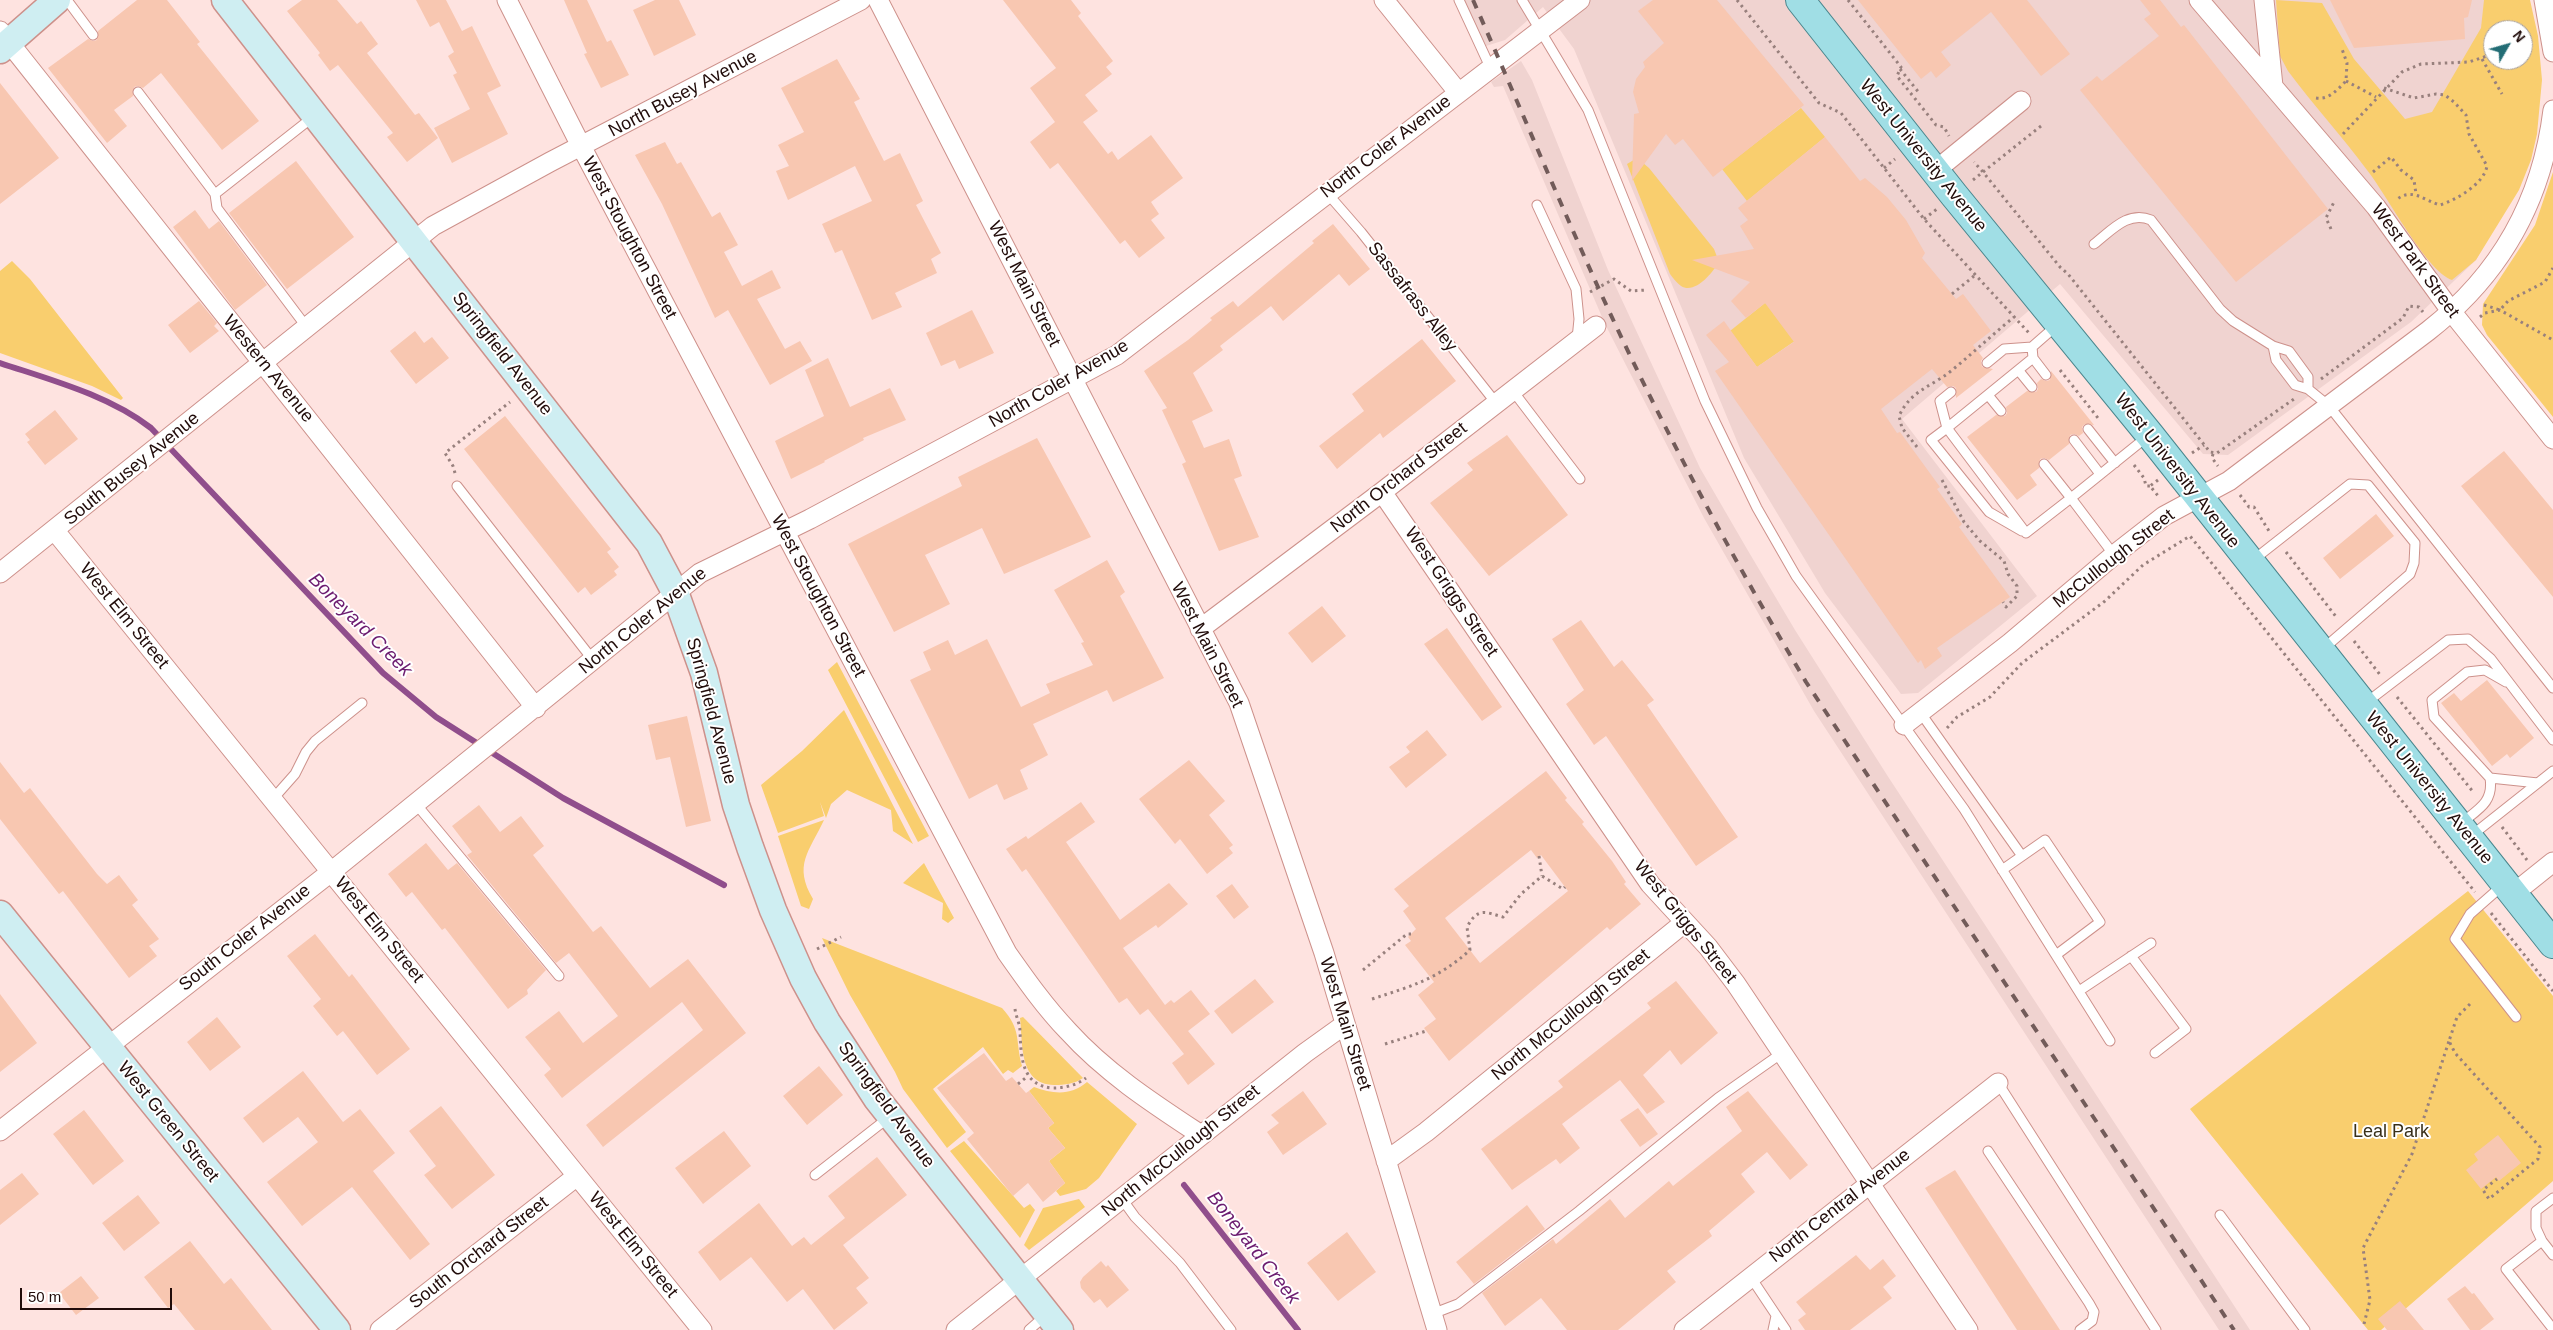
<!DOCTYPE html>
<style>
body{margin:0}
#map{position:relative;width:2553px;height:1330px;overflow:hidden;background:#fee3e0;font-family:Helvetica,sans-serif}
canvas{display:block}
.north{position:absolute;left:2483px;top:20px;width:50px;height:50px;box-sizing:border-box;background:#fff;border:1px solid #a69e9d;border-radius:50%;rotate:52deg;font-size:14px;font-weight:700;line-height:20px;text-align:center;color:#210c0a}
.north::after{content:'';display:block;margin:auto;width:18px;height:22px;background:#236d75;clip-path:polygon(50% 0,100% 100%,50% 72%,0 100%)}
.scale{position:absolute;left:20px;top:1288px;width:152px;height:22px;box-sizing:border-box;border:2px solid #210c0a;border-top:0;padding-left:6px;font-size:15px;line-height:18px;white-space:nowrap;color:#210c0a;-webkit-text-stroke:4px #fff;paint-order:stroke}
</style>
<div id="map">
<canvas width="2553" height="1330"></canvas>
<div class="north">N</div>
<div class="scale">50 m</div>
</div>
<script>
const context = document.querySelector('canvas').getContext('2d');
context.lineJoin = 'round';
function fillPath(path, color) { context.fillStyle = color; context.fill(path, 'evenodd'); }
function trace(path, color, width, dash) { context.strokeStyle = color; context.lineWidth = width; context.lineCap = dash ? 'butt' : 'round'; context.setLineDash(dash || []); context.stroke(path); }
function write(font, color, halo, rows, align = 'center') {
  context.font = font + ' Helvetica,sans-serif'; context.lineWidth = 4; context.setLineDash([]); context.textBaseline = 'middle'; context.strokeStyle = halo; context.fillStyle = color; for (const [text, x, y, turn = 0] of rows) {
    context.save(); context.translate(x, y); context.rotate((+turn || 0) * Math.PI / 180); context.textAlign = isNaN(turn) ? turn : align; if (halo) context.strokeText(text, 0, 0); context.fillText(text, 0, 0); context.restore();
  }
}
fillPath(new Path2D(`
 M1462,0h1065l13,72 -57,176 -7,12 -65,62 -183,133 -25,-1 -143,-170 -158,135 135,177 -119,97 -17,1 -76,-101 -81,-135 -170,-409 -31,-42 -38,33 -19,6zM2493,30h30v30h-30z
 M1521,61l11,19 76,190 92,198 47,81 48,81 92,145 363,555h-31l-405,-619 -110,-193 -99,-194 -102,-238 -9,1 -3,-5z`), '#f0d3d0');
fillPath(new Path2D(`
 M2276,0l46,3 32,56 51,60 27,-7 49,-84 3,-28h46l8,36 4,44 -5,54 -6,26 -12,30 -43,70 -24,20c-26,-9 -65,-85 -85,-110 -25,-34 -54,-65 -79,-99l-8,-15zM2493,30h30v30h-30z
 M1801,108l24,29 -78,64 -25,-32z
 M1637,158l12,10 65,81 5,13c-6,10 -24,33 -38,24 -4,-3 -8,-8 -11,-12l-43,-110z
 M2553,172v245l-66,-82 -5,-10 1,-21 52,-79z
 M12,261l18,18 93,119 -2,2 -29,-14 -92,-33v-82z
 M1765,303l53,22 -61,42 -12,-16 -7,5 -8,-25z
 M837,662l92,174 -11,6 -90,-172z
 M844,710l69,134 -20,-13 -2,-21 -44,-20 -16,14 -5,14 -6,-16 4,14 -46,17 -17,-48 41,-34z
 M824,820c-15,32 -31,45 -11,79l-4,10 -8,-3 -23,-70z
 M924,863l30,55 -6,5 -6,-4 1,-16 -40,-20z
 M2468,891l85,105v185l-172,149h-13l-178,-221z
 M822,938l180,70c20,22 13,32 20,58l-9,7 -5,-3 -5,4 -20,-27 -50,42 33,43 -19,16 -44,-59 -8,-17 -45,-77z
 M1023,1017l60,61c-9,6 -18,7 -29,7 -36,-1 -31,-43 -34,-67z
 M1087,1082l50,42 -38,54 -13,11 -26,7 -4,-5 9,-8 -16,-22 16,-13 -17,-20 6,-5 -25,-32 5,-4c19,7 37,9 53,-5z
 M964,1141l60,67 6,-4 5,6 -15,28 -70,-87z
 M1079,1199l6,8 -56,43 -5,-5 19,-37z`), '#f9ce6e');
trace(new Path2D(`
 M0,363c51,17 108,32 151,65l232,245 53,44 127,81 161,87
 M1184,1185l114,145`), '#904e8c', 6);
fillPath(new Path2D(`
 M137,0h30l33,42 -3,2 62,77 -37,29 -61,-77 -18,15 -5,-2 -4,1 -1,9 -19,14 13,16 -20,17 -59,-75 40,-29 5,2 4,-1 1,-9z
 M302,0h35l20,24 4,-3 17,23 -11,9 48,62 4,-2 19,25 -31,24 -20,-25 6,-4 -55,-68 -8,6 -12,-16 2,-2 -33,-42z
 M416,0h30l16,31 10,-5 29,60 -14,7 21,41 -56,29 -18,-35 36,-19 -17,-34 4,-2 -9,-17 6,-4 -15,-30 -9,5z
 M564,0h23l20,42 4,-2 18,35 -28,13 -17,-34 3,-1z
 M655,0h24l17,35 -42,21 -21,-46z
 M1003,0h68l10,13 -3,3 35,45 -7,6 6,7 -27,21 13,16 -15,11 25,32 4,-3 6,9 33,-25 32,43 -32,24 8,12 -8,6 14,18 -26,20 -14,-18 -5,4 -62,-81 -8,6 -20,-27 25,-20 -25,-34 26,-20z
 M1653,0h64l87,105 -91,72 -30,-38 -8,6 -9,-11 -34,47 2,-67 5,-1 -6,-21 3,-13 9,-12 -2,-5 21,-19 -26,-32z
 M1858,0h169l43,54 -29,22 -50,-64 -50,40 10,13 -15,13 -5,-7 -10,8z
 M2140,0h20l21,27 3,-2 144,184 -92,73 -156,-192 17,-14 5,5 57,-45 -15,-17 7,-5z
 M2330,0h142l-4,17 -4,1 1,21 -111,9z
 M837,59l23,40 -6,3 30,59 16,-8 23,48 -7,4 25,48 -10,6 6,14 -42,20 7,14 -30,13 -30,-70 -7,3 -13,-29 50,-23 -17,-35 -67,34 -12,-29 13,-5 -11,-21 26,-13 -23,-44z
 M0,83l59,75 -59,46z
 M1825,137l35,44 5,-3 22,19 19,23 19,33 -3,5 34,41 7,-5 28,37 -18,14 10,13 -2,3 1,6 11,2 -37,29v-10l-3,-2 -6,1 -15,-18 -51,40 16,24 3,-1 40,55 -3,2 25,35 -3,3 51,70 -73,51 5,8 -17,13 -4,-9 -3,3 -203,-292 14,-9 -23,-27 18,-14 33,46 37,-25 -29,-39 -19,15 -15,-17 19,-19 -58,-22 62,-11 -14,-23 8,-6 -10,-12z
 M665,142l12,22 4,-2 31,55 8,-5 18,33 -14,7 18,34 30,-16 9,18 -24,11 28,50 15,-8 12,20 -42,24 -42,-75 -13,8 -53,-114 -27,-49z
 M296,161l58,76 -67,52 -58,-76z
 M195,210l14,19 10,-8 48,64 -32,25 -62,-83z
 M1333,224l37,45 -21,17 -10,-12 -56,47 -12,-15 -51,40 3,4 -30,23 20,38 -21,10 12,27 25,-9 13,37 -8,3 25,58 -40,14 -37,-87 4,-2 -24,-52 5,-2 -23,-37 44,-31 24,-20 -2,-2 23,-17 5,6 76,-64 -2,-2z
 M199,301l18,22 -3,3 5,5 -29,22 -22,-28z
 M972,310l22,43 -35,16 -4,-9 -14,6 -15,-33z
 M415,331l9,12 8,-6 17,21 -33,26 -26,-33z
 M1422,339l34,42 -73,57 -3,-5 -43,36 -18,-23 45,-35 -12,-17z
 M828,358l22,49 40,-19 16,32 -43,18 1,2 -40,21 1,1 -34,17 -16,-38 49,-25 -19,-46z
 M2051,371l43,54 -9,-1 -3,3 1,6 -4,3 -5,-2 -4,1 -1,9 -20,16 -5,-2 -4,1 -1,9 -9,7 7,10 -20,15 -50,-63 29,-22 9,1 2,-3 -1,-6 21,-16 9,1 2,-3 -1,-6 4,-4 5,2 4,-1z
 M55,410l23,29 -33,26 -18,-23 3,-2 -5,-6z
 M505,416l106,133 -4,3 12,15 -5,4 3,4 -26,20 -6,-8 -7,6 -114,-144z
 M1507,435l61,80 -79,61 -59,-73 43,-33 -6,-7z
 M1037,438l54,99 -87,37 -22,-46 -57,27 25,49 -56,28 -46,-88 114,-58 -4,-9z
 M2504,451l49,59v87l-92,-111z
 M2376,514l18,22 -54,43 -17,-21z
 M1107,560l18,32 -5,4 44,82 -51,24 -6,-12 -74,34 15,31 -28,15 8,19 -24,11 -7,-16 -28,15 -59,-119 21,-10 -8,-18 25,-12 7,15 32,-16 34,68 29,-14 -4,-9 47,-19 -12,-22 3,-1 -30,-52z
 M1322,606l24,30 -34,27 -24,-30z
 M1581,620l33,47 8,-7 32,40 -7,5 91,132 -42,29 -90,-130 -12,9 -28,-41 18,-14 -32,-51z
 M1447,628l55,79 -20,14 -58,-77z
 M2487,680l47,58 -24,20 -3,-4 -15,12 -51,-63 13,-10 7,8z
 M687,716l24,105 -25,6 -16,-70 -14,3 -8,-35z
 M1427,730l20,25 -41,33 -17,-21 21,-15 -4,-5z
 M1189,760l36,41 -16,14 24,30 -4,3 4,5 -26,21 -27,-35 -5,5 -36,-45z
 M0,762l24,31 6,-5 67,86 10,10 12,-9 19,25 -6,5 27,34 -10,7 8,10 -28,22 -66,-87 -4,3 -59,-75z
 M1546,771l21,27 -2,2 19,22 -2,2 30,37 14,21 -2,2 17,20 -31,26 -3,-3 -158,134 -25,-33 12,-9 -18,-24 16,-13 -29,-37 6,-4 -3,-4 8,-8 -13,-18 6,-5 -15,-17zM1531,850l6,8 4,-3 27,36 -88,72 -35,-45z
 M1081,802l14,20 -29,20 54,78 49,-37 19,21 -30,24 -2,-3 -33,23 42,57 6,-5 3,3 17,-13 19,24 -22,17 27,33 -27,21 -16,-22 12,-9 -36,-45 -8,6 -13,-17 -8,5 -93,-134 -4,3 -16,-23 20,-13 2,3z
 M479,805l21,27 21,-16 23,30 -11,9 60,77 8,-6 49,62 38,-29 58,74 -143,114 -17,-22 117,-95 -21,-28 -120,96 -18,-23 7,-6 -26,-32 34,-26 24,32 35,-27 -49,-63 -13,10 -89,-108 5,-3 -20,-26z
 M426,843l22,27 9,-7 89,107 -19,20 1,4 -20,15 -63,-81 -3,2 -30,-38 -6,5 -18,-23z
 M1232,884l17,23 -15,12 -18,-23z
 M315,934l34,43 3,-3 58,75 -33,26 -34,-44 -6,5 -24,-30 8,-7 -34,-43z
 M1255,979l19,23 -42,32 -18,-23z
 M1676,981l42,52 -37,32 -11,-15 -27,25 22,27 -18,12 -27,-34 -58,44 18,24 -20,16 -4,-5 -44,31 -31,-41 82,-62 -5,-6 93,-73 -4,-5z
 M0,994l37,49 -37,29z
 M217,1017l24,30 -31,24 -23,-29z
 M984,1053l22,28 6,-4 14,16 3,-2 25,32 -6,5 17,20 -16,13 16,22 -22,19 -15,-19 -15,13 -46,-57 7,-6 -37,-45z
 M819,1066l24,29 -36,30 -24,-29z
 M303,1071l40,51 17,-13 35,44 -22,18 57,73 -20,16 -58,-73 -50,39 -35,-44 51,-40 -20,-25 -35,26 -20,-25z
 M1303,1091l24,33 -44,31 -16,-23 12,-9 -8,-8z
 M1748,1091l60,74 -18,15 -23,-28 -26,22 14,18 -46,39 3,5 -45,35 9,11 -58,48h-51l-26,-32 -36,28 -23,-33 71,-54 3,5 54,-45 15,19 44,-37 4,5 69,-55 -16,-24z
 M441,1106l54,69 -43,34 -28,-34 12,-9 -27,-35z
 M1638,1108l20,26 -18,13 -20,-27z
 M84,1110l40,51 -31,24 -40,-51z
 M724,1131l27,35 -48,38 -28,-36z
 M2498,1135l23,28 -22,18 -3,-4 -15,12 -15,-19 12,-10 -4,-6z
 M877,1157l30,38 -64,50 26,33 -13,10 12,15 -34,27 -31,-41 -16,13 -36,-45 -31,24 -22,-29 61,-49 33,43 12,-9 7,8 34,-27 -17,-22z
 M1955,1170l105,160h-43l-92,-142z
 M22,1173l17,21 -39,31v-35z
 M138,1195l22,28 -36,28 -22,-28z
 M1527,1205l18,24 -71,55 -18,-22z
 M1347,1232l29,40 -38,29 -31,-38z
 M190,1241l34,43 7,-6 41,52h-77l-21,-26 -6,4 -24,-31z
 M1856,1255l14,15 13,-11 13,17 -13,11 9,11 -42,32h-45l-7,-10 8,-6 -10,-12z
 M1101,1261l5,6 2,-2 21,25 -22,18 -7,-9 -6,4 -13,-15 -1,-6 3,-5z
 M81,1276l18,22 -23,17 -17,-22z
 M2465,1286l7,8 2,-1 20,26 -14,11h-10l-23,-31z
 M2400,1301l24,29h-37l-9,-11z`), '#f8c7b1');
const lane = new Path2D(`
 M67,0l26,35
 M1459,0l31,67
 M1522,0l66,110 117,291 52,107 39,68 168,233 146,232
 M138,92l77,102 2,14 91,121
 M1327,193l34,39 135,171
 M215,194l98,-77
 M1537,205l39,84 3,30 -2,20
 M2094,244c17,-13 34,-34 57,-24l69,89 13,12 40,25 16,5 19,26v12
 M2056,326l-24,21 1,11 -86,70 79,105 45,-35 43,57
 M2273,346l3,14 19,25 13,4 21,17 224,282
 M2033,358l13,17
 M1987,363l17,-14 28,-2
 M2019,371l13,16
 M1513,391l67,88
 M1951,392l-11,9 7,27 -16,12 58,72 33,19
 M1988,395l13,16
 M2088,429l27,34
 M2074,440l26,34
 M2044,464l27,34 77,-62
 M457,486l136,174
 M2252,561l98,-77 18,1 47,58 -1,20 -4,11 -87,75
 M2367,702l81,-62 20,-1 23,20 62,81
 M1920,712l102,144
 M2490,778l48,5
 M272,800l23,-26 11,-22 9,-11 47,-38
 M416,804l143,172
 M2460,824c17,-14 34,-21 30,-46l-56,-61 -2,-17 35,-28 18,-2 21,12
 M2471,836l82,-65
 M2002,870l43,-30 55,82 -44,33
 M2503,885l-33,29 -15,25 61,78
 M2131,956l55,73 -31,24
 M2079,991l72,-48
 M1998,1083l158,247
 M1988,1151l101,152 5,9 -2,9 -12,9
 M815,1175l73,-57
 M2553,1198l-17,13v17l6,13 -36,28 47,60
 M1122,1199l13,18 45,46 51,67
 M2220,1215l85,115
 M2542,1241l11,14
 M1750,1276l36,54
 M1432,1314l26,-10 121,-93 139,-113 64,-45
 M1029,1330l16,-14
 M1773,1330l3,-14`);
const street = new Path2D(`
 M507,0l74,146 426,807c19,27 38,54 61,78 38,42 86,73 133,104
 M878,0l361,703 85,250 113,377
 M1384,0l74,92
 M2199,0l177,207 75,104 102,128
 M2264,0l9,86
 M2544,0l9,52
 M0,31l536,677
 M1935,171l86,-70
 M1382,492l268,392 58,63 28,37 232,346
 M55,531l647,799
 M0,573l433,-347 117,-64 311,-162
 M1200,629l182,-137 214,-166
 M1904,725l106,-82 104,-88 50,-39 65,-35 199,-150c72,-56 114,-131 125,-221
 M2513,894l40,-32
 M0,1131l331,-259 369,-299 110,-54 307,-164 463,-355
 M1386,1161l40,-29 258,-209
 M380,1330l197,-154
 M956,1330l349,-277 39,-28
 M1684,1330l314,-247`);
const secondary = new Path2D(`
 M225,0l424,543 26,49 29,81 32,132 14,42 23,63 30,68 24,44 50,77 183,231
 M0,50l57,-50
 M0,914l337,416`);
const primary = new Path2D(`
 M1800,0l154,195 196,240 403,509`);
trace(lane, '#cd918b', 11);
trace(street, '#cd918b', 21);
trace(secondary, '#cd918b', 29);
trace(primary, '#4a868d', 30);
trace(new Path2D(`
 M1737,0l82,103 22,10 83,106 105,114
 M1848,0l53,67 -4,9 39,49 8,2 5,9
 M2482,59l20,35
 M1900,69l20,25
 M2346,81l30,16
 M2384,88l30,10 22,-4 9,1 9,7 12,13 3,19 18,32c-3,18 -31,34 -47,39 -17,-5 -28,-18 -44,-5
 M2316,98c13,2 21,-8 30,-17l1,-18 -5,-14
 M2041,126l-58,46 77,95 8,7 142,178 7,1 77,-54
 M2343,134l59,-62 19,-8 48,-2 24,-8
 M1884,168l11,-9
 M2373,172l18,-15 10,13 13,10 2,14
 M1973,180l10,-8 -9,-10
 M1924,219l13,-10
 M2331,229l-5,-11 9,-18
 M1590,292l24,-13 17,12 15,-1
 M1952,294l22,-18
 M2484,305l16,5 8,-9 37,-19 8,-14
 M2480,317l5,-4 15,-3 53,30
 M2060,370l38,48
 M2321,379l82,-61 6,-12 10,1 4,5
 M1917,447l-15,-19 -3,-12c12,-26 32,-29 52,-45 22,-18 41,-36 63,-54
 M2192,453l12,-8
 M2213,454l-1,4 6,8
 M2134,465l10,13 2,8h4
 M455,473l-2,-7 -8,-13 65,-51
 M1942,480l22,42 16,19 24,20 4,13 9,12v10l-11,11 -3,-5
 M2158,480l-8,6 9,11
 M2240,495l9,12h5l15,24
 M2286,552l51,66
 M2354,641l27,35
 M2397,697l77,96
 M1947,728l10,-11 33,-20 32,-34 83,-62 38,-36 47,-29 285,356
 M2502,827l25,33
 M1539,856l3,20
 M2491,913l62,78
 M817,949l24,-12
 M1363,970l44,-36h4
 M1372,999c40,-13 66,-20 98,-49l-3,-23c11,-20 18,-15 36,-10l18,-23 21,-18 21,13 2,-2
 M2470,1004l-13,13 -8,24 6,12 85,94 -2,12 -49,40 -6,-9 14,-11
 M1015,1009c1,8 5,15 5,22 1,25 1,55 33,57 12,0 24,-3 33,-10
 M1385,1044l41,-13
 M1018,1084l10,-8
 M2364,1324l6,-24 -7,-52 49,-94 37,-113`), '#98807d', 3, [2.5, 4]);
trace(lane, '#fff', 9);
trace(street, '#fff', 19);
trace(secondary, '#cfeef2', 26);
trace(primary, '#a0dee5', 28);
trace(new Path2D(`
 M1473,0c42,95 82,192 125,287 62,136 132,267 208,395l428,648`), '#725b59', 4, [9, 9]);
write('18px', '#210c0a', '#fff', [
 ["North Busey Avenue",683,94,-28],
 ["North Coler Avenue",1386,147,-37],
 ["West University Avenue",1923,156,51],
 ["West Stoughton Street",629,238,62],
 ["West Park Street",2415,261,54],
 ["West Main Street",1024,284,63],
 ["Sassafrass Alley",1412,297,52],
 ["Springfield Avenue",502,354,52],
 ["Western Avenue",268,369,51],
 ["North Coler Avenue",1059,384,-30],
 ["South Busey Avenue",132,469,-39],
 ["West University Avenue",2177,471,52],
 ["North Orchard Street",1399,478,-38],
 ["McCullough Street",2114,559,-38],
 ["West Griggs Street",1451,592,56],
 ["West Stoughton Street",818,596,62],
 ["West Elm Street",124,616,51],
 ["North Coler Avenue",643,621,-39],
 ["West Main Street",1207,645,63],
 ["Springfield Avenue",711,711,75],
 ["West University Avenue",2429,788,51],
 ["West Griggs Street",1685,922,51],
 ["West Elm Street",379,930,51],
 ["South Coler Avenue",245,938,-38],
 ["North McCullough Street",1571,1015,-39],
 ["West Main Street",1345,1024,73],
 ["Springfield Avenue",886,1105,54],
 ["West Green Street",168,1122,51],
 ["North McCullough Street",1181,1151,-39],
 ["North Central Avenue",1840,1206,-38],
 ["West Elm Street",633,1245,51],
 ["South Orchard Street",479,1253,-38]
]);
write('18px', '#39301a', '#fff', [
 ["Leal Park",2391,1132]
]);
write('italic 19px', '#6c1c70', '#fff', [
 ["Boneyard Creek",360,625,45],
 ["Boneyard Creek",1253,1248,52]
]);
</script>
